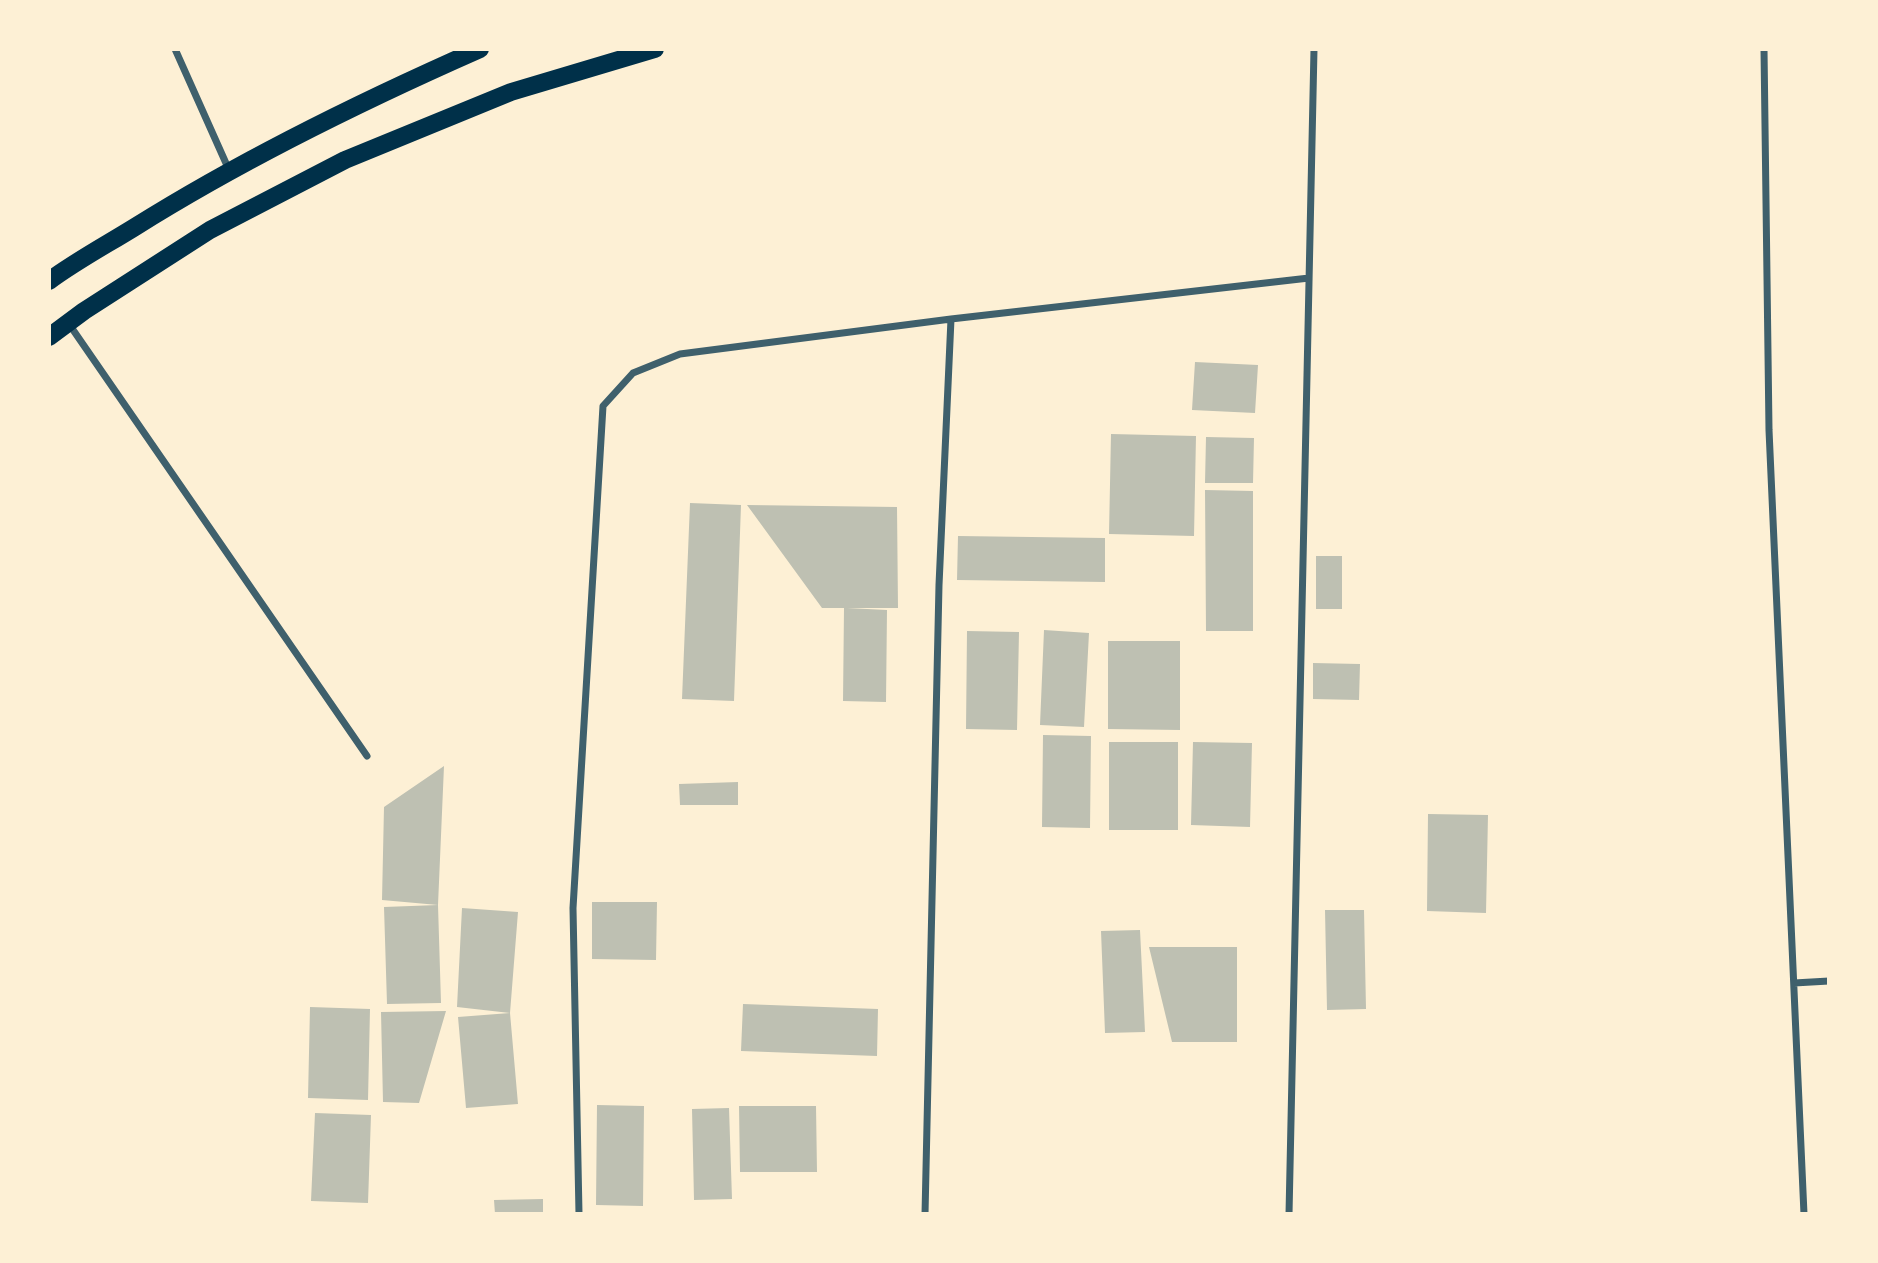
<!DOCTYPE html>
<style>
body{margin:0}
#map{position:relative;width:1878px;height:1263px;overflow:hidden;background:#fdf0d5;font-family:"IBM Plex Serif",serif}
canvas{display:block}
.frame{position:absolute;inset:0;border:51px solid #fdf0d5;pointer-events:none}
</style>
<div id="map">
<canvas width="1878" height="1263"></canvas>
<div class="frame"></div>
</div>
<script>
const context = document.querySelector('canvas').getContext('2d');
context.lineJoin = 'round';
function fillPath(path, color) { context.fillStyle = color; context.fill(path, 'evenodd'); }
function trace(path, color, width, dash) { context.strokeStyle = color; context.lineWidth = width; context.lineCap = dash ? 'butt' : 'round'; context.setLineDash(dash || []); context.stroke(path); }
fillPath(new Path2D(`
 M1195,362l63,3 -3,48 -63,-3z
 M1111,434l85,2 -2,100 -85,-2z
 M1206,437l48,1 -1,45h-48z
 M1205,490l48,1v140h-47z
 M690,503l51,2 -7,196 -52,-2z
 M747,505l150,2 1,101h-51l40,2 -1,92 -43,-1 1,-93h-22z
 M958,536l147,2v44l-148,-2z
 M1316,556h26v53h-26z
 M1044,630l45,3 -5,94 -44,-2z
 M967,631l52,1 -2,98 -51,-1z
 M1108,641h72v89l-72,-1z
 M1313,663l47,1 -1,36 -46,-1z
 M1043,735l48,1 -1,92 -48,-1z
 M1109,742h69v88h-69z
 M1193,742l59,1 -2,84 -59,-2z
 M444,766l-6,139 3,98 -54,1 -3,-97 54,-2 -56,-5 2,-93z
 M738,782v23h-58l-1,-21z
 M1428,814l60,1 -2,98 -59,-2z
 M592,902h65l-1,58 -64,-1z
 M462,908l56,4 -8,101 -53,-6z
 M1325,910h39l2,99 -39,1z
 M1140,930l5,102 -40,1 -4,-102z
 M1149,947h88v95h-65z
 M743,1004l135,5 -1,47 -136,-5z
 M310,1007l60,2 -2,91 -60,-2z
 M446,1011l-27,92 -36,-1 -2,-90z
 M510,1013l8,91 -52,4 -8,-91z
 M597,1105l47,1 -1,100 -47,-1z
 M739,1106h77l1,66h-77z
 M729,1108l3,91 -38,1 -2,-91z
 M315,1113l56,2 -3,88 -57,-2z
 M543,1199v15h-48l-1,-14z`), '#bec0b2');
trace(new Path2D(`
 M175,49l54,121
 M1764,49l5,381 35,784
 M69,324l298,432
 M1794,983l35,-2
 M579,1214l-6,-306 30,-502 30,-33 47,-19 271,-35 358,-41
 M925,1214l14,-629 12,-266
 M1289,1214l25,-1165`), '#3f606c', 7);
trace(new Path2D(`
 M49,281c27,-20 57,-36 86,-54 110,-69 227,-126 345,-178
 M49,337l35,-26 126,-81 135,-70 166,-68 144,-43`), '#003049', 18);
</script>
